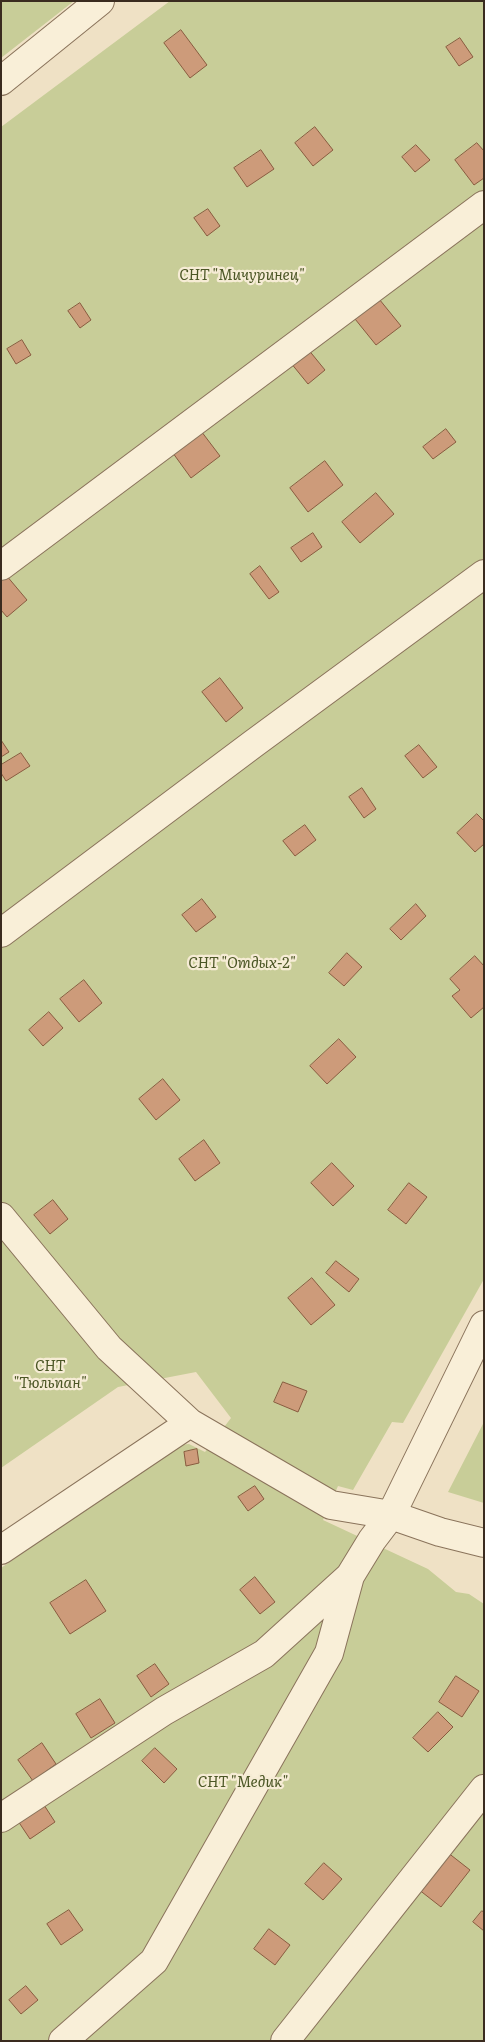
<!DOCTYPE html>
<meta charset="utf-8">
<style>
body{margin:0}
#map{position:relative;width:485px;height:2042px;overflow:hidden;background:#efe1c5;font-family:Literata,serif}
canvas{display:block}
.frame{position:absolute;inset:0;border:2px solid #3a2b1f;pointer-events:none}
</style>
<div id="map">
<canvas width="485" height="2042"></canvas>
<div class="frame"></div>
</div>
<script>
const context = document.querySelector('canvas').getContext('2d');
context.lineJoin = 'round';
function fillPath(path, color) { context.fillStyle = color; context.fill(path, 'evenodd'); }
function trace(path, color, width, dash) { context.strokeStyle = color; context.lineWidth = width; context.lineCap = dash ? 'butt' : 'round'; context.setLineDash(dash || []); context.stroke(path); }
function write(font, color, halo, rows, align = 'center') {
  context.font = font + ' Literata,serif'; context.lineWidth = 4.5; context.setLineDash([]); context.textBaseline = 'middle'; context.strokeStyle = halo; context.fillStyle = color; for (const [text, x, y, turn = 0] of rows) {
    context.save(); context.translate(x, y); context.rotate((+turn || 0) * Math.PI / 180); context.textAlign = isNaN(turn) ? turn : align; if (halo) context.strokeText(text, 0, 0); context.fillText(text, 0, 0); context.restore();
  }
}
fillPath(new Path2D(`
 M1,1h73l-73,57z
 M170,1h314v1278l-81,144 -11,-1 -39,68 -15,-4 -15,34 105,49 28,23 13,2 15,10v437h-483v-473l178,-123 10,-1 16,8 26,-34 -35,-46 -78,15 -117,81v-1341z
 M484,1422v81l-36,-11z`), '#c8cd98');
const building = new Path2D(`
 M181,30l26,35 -17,13 -26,-35z
 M460,38l13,19 -14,9 -13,-19z
 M315,127l18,23 -20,16 -18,-23z
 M477,143l7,8v27l-10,7 -19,-25z
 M416,145l14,15 -15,12 -13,-15z
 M261,150l13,19 -27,18 -13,-19z
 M208,209l12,17 -13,10 -13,-18z
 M375,294l26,32 -25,19 -25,-31z
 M80,303l11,17 -11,8 -12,-17z
 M22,340l9,15 -15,9 -9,-15z
 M303,343l22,27 -17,14 -22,-27z
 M198,427l22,29 -29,22 -21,-29z
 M446,429l10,13 -23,17 -10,-12z
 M325,461l18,24 -35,27 -18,-24z
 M376,493l18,21 -34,29 -18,-21z
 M313,533l9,14 -21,15 -10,-14z
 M260,566l19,26 -10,7 -19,-25z
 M6,575l21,25 -20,17 -6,-7v-31z
 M220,678l23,30 -17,14 -24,-30z
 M1,740l8,12 -8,5z
 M419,745l18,22 -14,11 -18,-22z
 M21,753l9,13 -24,15 -5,-8v-8z
 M362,788l14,21 -12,9 -15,-21z
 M477,814l7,7v23l-9,8 -18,-19z
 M305,825l11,15 -21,16 -12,-15z
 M202,899l14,18 -20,15 -14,-17z
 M416,904l10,12 -25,24 -11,-11z
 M347,953l15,14 -18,19 -15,-13z
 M475,956l9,10v41l-13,11 -19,-22 8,-6 -10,-11z
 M84,980l18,23 -23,19 -19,-23z
 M49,1012l14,16 -20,18 -14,-16z
 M339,1039l17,18 -29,27 -17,-18z
 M163,1079l17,21 -24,20 -17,-21z
 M204,1140l16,23 -25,18 -16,-22z
 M332,1163l22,23 -21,20 -22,-23z
 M409,1183l18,14 -21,27 -18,-14z
 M53,1200l15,19 -18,15 -16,-19z
 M336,1261l23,18 -10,13 -23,-19z
 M312,1278l23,27 -24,20 -23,-27z
 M283,1382l24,9 -9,21 -24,-10z
 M197,1449l2,14 -13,3 -2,-14z
 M255,1486l9,13 -16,12 -10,-14z
 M255,1577l20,25 -15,12 -20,-24z
 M86,1580l20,31 -36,23 -20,-31z
 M155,1664l14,20 -18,13 -14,-21z
 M456,1676l23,15 -17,26 -23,-15z
 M100,1699l15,24 -24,15 -15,-24z
 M438,1712l15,15 -25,25 -15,-14z
 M42,1743l14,21 -23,17 -15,-21z
 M155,1748l22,21 -13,14 -22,-22z
 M44,1805l11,17 -25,17 -12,-18z
 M447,1852l23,18 -29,37 -23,-18z
 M324,1863l18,16 -19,21 -18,-16z
 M69,1910l14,20 -22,15 -14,-21z
 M482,1911l2,1v19l-11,-9z
 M269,1929l21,16 -15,20 -21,-16z
 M26,1986l12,14 -17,14 -12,-14z`);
fillPath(building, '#cd9b7a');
trace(building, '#895c40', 1);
const minor = new Path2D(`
 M1,81l99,-80
 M1,566l483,-361
 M1,933l252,-189 231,-170
 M1,1217l108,131 81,75 141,82 60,10 49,17 44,11
 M1,1550l189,-127
 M1,1818l163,-107 100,-57 86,-78 22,-36 19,-25 93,-190
 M63,2041l91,-80 175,-308 21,-77
 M285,2041l199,-252`);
trace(minor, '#8a735b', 30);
trace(minor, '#f9efd8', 28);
write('italic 15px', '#4b5625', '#f6ecd5', [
 ["СНТ \"Мичуринец\"",242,276],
 ["СНТ \"Отдых-2\"",242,964],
 ["СНТ",50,1367],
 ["\"Тюльпан\"",50,1384],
 ["СНТ \"Медик\"",243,1783]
]);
</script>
